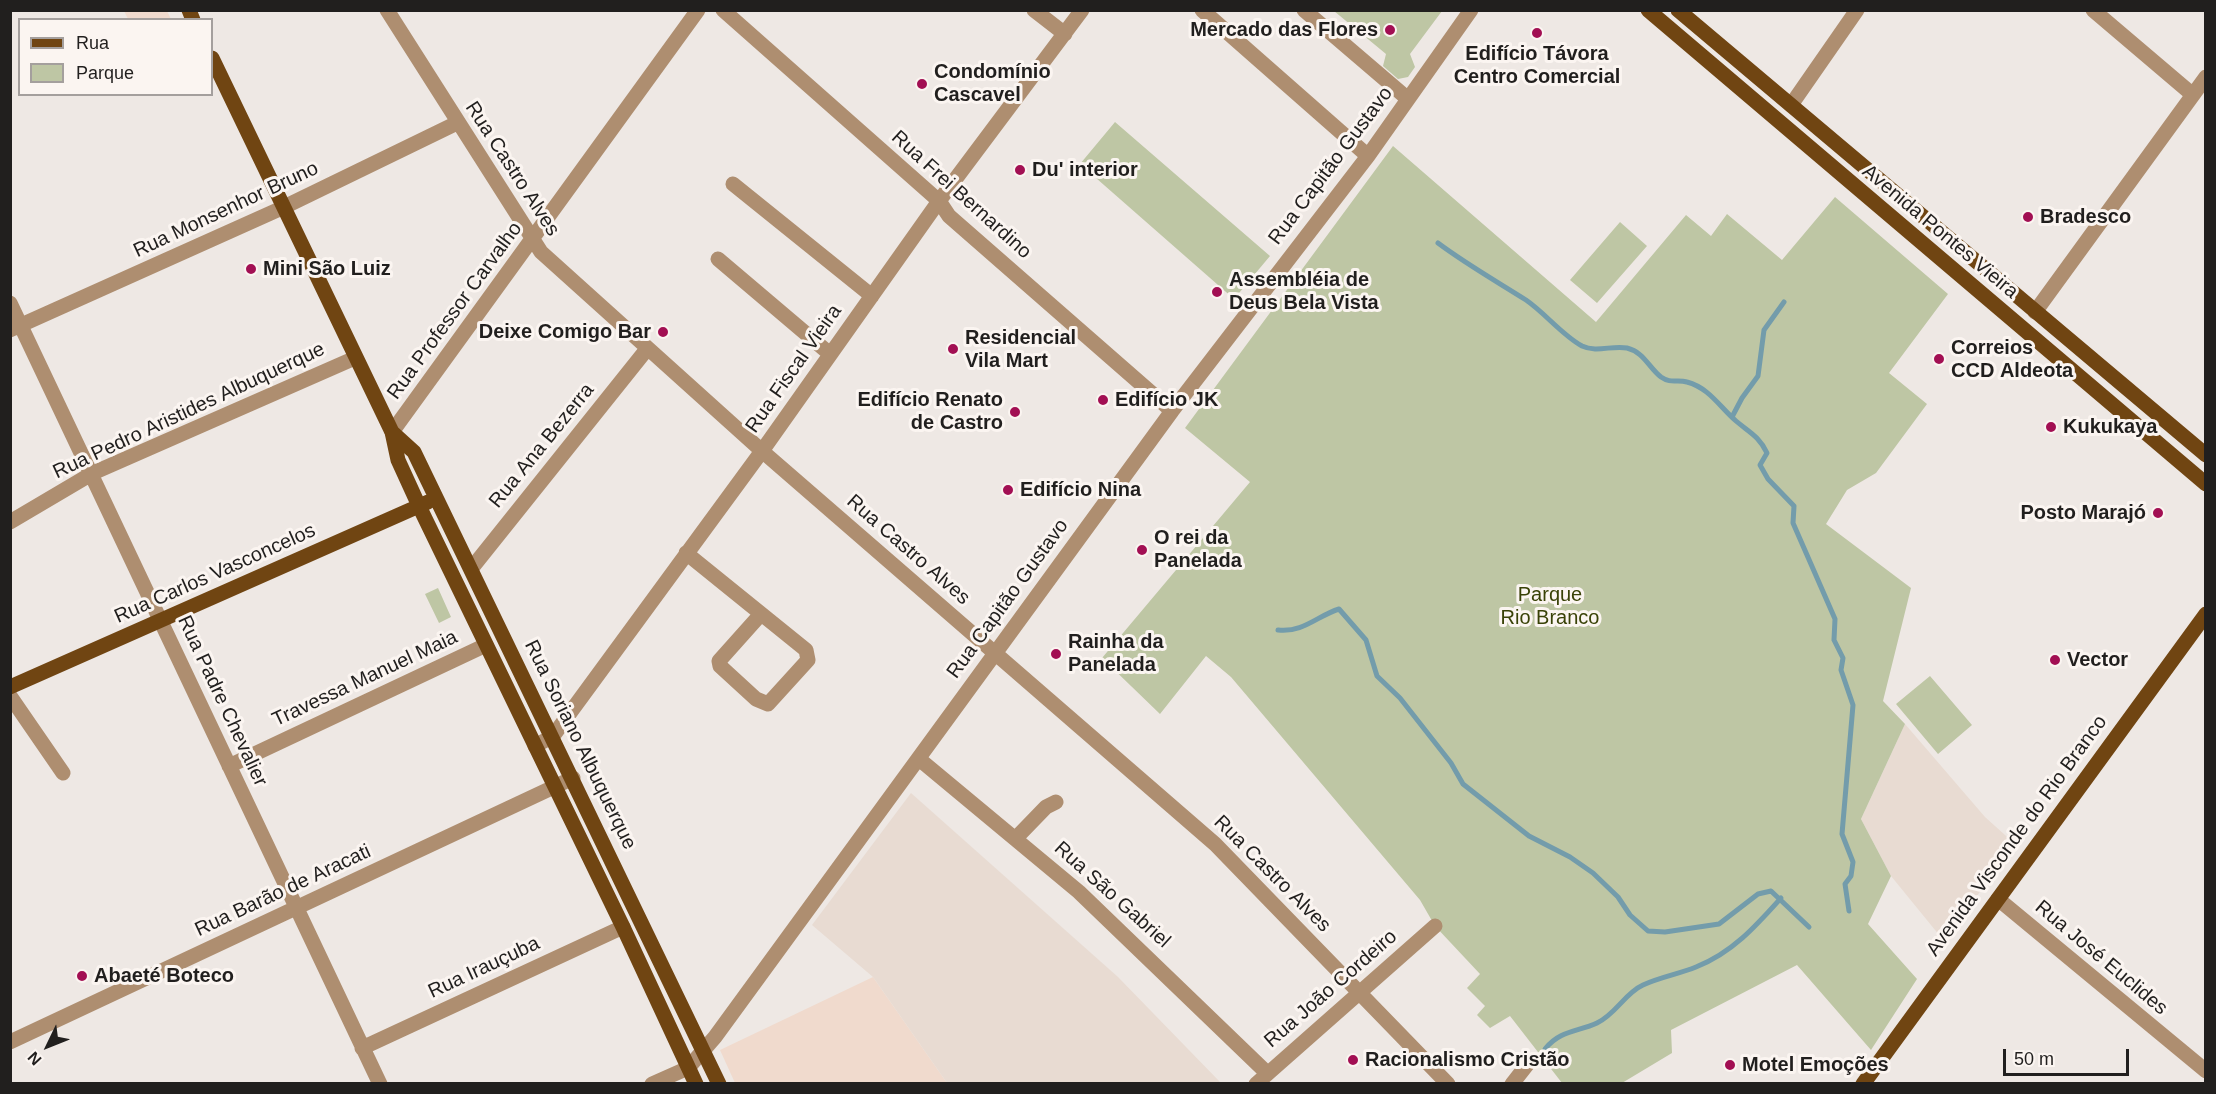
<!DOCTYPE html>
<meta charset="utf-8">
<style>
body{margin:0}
#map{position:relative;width:2216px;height:1094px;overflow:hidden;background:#eee8e4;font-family:Arial,sans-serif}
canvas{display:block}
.frame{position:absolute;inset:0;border:12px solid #211f1e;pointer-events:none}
.legend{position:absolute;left:18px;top:18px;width:195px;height:78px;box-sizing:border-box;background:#fbf5f1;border:2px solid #a49f9d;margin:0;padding:8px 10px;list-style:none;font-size:18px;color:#211f1e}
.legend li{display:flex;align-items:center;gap:12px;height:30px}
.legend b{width:30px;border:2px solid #a49f9d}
.north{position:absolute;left:18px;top:1016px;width:60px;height:60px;-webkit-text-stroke:4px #fbf5f1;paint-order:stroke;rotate:227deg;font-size:16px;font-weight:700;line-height:24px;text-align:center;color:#211f1e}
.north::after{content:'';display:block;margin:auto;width:21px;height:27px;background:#211f1e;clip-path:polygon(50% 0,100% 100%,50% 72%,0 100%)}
.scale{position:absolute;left:2003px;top:1049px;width:126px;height:27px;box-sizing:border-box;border:3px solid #211f1e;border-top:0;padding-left:8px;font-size:18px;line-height:21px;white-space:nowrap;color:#211f1e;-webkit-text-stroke:4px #fbf5f1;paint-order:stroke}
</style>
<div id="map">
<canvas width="2216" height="1094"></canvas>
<div class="frame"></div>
<ul class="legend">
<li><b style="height:8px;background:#704512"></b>Rua</li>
<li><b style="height:16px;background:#bec6a4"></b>Parque</li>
</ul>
<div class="north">N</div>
<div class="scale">50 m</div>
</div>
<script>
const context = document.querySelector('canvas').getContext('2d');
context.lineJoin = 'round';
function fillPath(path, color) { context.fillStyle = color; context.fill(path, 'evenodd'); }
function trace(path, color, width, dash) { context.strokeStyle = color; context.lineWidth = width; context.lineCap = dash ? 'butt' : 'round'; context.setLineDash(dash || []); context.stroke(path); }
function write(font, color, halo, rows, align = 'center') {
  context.font = font + ' Arial,sans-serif'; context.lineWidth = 6; context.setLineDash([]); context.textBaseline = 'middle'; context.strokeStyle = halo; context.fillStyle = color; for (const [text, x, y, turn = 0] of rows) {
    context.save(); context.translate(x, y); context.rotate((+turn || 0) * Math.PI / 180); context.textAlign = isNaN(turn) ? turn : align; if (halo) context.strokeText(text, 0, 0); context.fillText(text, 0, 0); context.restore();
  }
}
fillPath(new Path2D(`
 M124,11h43l4,8h-43z
 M873,977l74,106h-212l-15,-33z`), '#f0dacd');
fillPath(new Path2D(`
 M1905,724l80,93 30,27 -71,97 -53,-65 -30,-57z
 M911,793l207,184 103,106h-274l-74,-106 -61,-52z`), '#e8dbd2');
fillPath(new Path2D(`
 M1334,11h108l-32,43 5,13 -7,10 -10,2 -15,-13 3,-12z
 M1115,122l155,134 -36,43 -154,-135z
 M1393,146l203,176 90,-107 25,21 16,-22 55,46 53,-63 113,97 -59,79 38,31 -51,69 -29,17 -21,34 85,64 -28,113 22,23 -44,95 30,57 -23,48 49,55 -46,71 -74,-85 -126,65 1,23 -50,30h-60l-52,-67 -20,12 -13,-13 8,-9 -18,-18 13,-14 -45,-48 -15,-26 -189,-223 -25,-21 -46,58 -58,-56 148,-176 -65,-54z
 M1620,222l27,24 -50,57 -27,-23z
 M438,588l13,29 -12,6 -14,-29z
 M1930,676l42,49 -34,29 -42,-50z`), '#bec6a4');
trace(new Path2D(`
 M1438,243c28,21 58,38 88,57 19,13 36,35 56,46 15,7 30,-1 45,2 17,4 22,20 34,29 10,7 16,2 26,5 22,6 32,24 49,39 13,11 23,15 31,32l-7,12 8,14 26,27 -1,17 42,96 -1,21 9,18 -2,12 12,35 -11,129 11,28 -2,14 -6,8 4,27
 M1732,417l10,-19 16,-22 6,-46 20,-28
 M1278,630c25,3 39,-14 61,-21l27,31 11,36 23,22 51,65 12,21 66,52 41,21 23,16 25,24 12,18 18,16 17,1 54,-8 39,-30 13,-3 38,36
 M1545,1049c15,-19 33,-17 52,-26 19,-9 28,-30 46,-38 17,-8 36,-11 53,-18 36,-14 60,-41 85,-69`), '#739cab', 5);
trace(new Path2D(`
 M387,10l154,242 221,199 453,393 233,240
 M723,10l216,191 10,15 223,195
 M1034,10l31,24
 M1202,10l166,146
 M1304,10l104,89
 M2093,10l100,85
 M1791,105l66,-95
 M733,184l139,112
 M718,259l112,95
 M10,303l370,781
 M2035,312l171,-235
 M10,330l272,-122 175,-85
 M392,432l306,-422
 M10,522l83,-49 262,-115
 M686,553l120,97 2,10 -40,44 -12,-5 -36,-33 -1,-5 42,-47
 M471,569l176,-220
 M10,696l53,77
 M535,746l18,-10 209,-285 177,-250 143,-191
 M919,759l160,133 188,181
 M229,766l257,-121
 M1016,838l30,-31 10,-5
 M1998,899l208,172
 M10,1042l563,-264
 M362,1048l261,-121
 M652,1084l36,-16 27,-31 457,-626 196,-255 103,-146
 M1256,1084l179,-158
 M1512,1084l18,-23`), '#ae8e70', 15);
trace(new Path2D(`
 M189,10l4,10
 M1648,10l558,474
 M1678,10l528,445
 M212,58l180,374 6,28 21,46 204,421 73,157
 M392,432l22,20 305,632
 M10,687l418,-185
 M1863,1084l343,-470`), '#704512', 15);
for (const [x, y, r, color] of [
 [1390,30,6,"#a20f53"],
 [1537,33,6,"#a20f53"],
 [922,84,6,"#a20f53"],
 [1020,170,6,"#a20f53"],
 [2028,217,6,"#a20f53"],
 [251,269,6,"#a20f53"],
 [1217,292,6,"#a20f53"],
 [663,332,6,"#a20f53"],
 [953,349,6,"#a20f53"],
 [1939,359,6,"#a20f53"],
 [1103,400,6,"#a20f53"],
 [1015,412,6,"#a20f53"],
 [2051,427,6,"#a20f53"],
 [1008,490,6,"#a20f53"],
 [2158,513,6,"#a20f53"],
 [1142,550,6,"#a20f53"],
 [1056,654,6,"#a20f53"],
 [2055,660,6,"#a20f53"],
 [82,976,6,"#a20f53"],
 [1353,1060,6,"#a20f53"],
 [1730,1065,6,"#a20f53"]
]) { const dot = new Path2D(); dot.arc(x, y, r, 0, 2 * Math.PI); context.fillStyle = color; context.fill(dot); trace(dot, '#fbf5f1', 2); }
write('bold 20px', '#211f1e', '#fbf5f1', [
 ["Mercado das Flores",1378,30,"right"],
 ["Edifício Távora",1537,54,"center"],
 ["Centro Comercial",1537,77,"center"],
 ["Condomínio",934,72],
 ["Cascavel",934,95],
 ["Du' interior",1032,170],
 ["Bradesco",2040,217],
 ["Mini São Luiz",263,269],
 ["Assembléia de",1229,280],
 ["Deus Bela Vista",1229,303],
 ["Deixe Comigo Bar",651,332,"right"],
 ["Residencial",965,338],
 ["Vila Mart",965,361],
 ["Correios",1951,348],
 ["CCD Aldeota",1951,371],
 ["Edifício Renato",1003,400,"right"],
 ["de Castro",1003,423,"right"],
 ["Edifício JK",1115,400],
 ["Kukukaya",2063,427],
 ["Edifício Nina",1020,490],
 ["Posto Marajó",2146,513,"right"],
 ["O rei da",1154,538],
 ["Panelada",1154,561],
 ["Rainha da",1068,642],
 ["Panelada",1068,665],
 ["Vector",2067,660],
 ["Abaeté Boteco",94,976],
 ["Racionalismo Cristão",1365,1060],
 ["Motel Emoções",1742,1065]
], 'left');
write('20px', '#211f1e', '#fbf5f1', [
 ["Rua Capitão Gustavo",1331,166,-53],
 ["Rua Castro Alves",512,169,57],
 ["Rua Frei Bernardino",961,195,42],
 ["Rua Monsenhor Bruno",226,210,-25],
 ["Avenida Pontes Vieira",1940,232,40],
 ["Rua Professor Carvalho",455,311,-54],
 ["Rua Fiscal Vieira",794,369,-55],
 ["Rua Pedro Aristides Albuquerque",189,411,-25],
 ["Rua Ana Bezerra",542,446,-51],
 ["Rua Castro Alves",908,550,41],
 ["Rua Carlos Vasconcelos",215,574,-24],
 ["Rua Capitão Gustavo",1008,599,-54],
 ["Travessa Manuel Maia",365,679,-25],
 ["Rua Padre Chevalier",222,701,65],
 ["Rua Soriano Albuquerque",580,745,64],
 ["Avenida Visconde do Rio Branco",2017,836,-54],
 ["Rua Castro Alves",1272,874,45],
 ["Rua Barão de Aracati",283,891,-25],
 ["Rua São Gabriel",1112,895,42],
 ["Rua José Euclides",2101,958,40],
 ["Rua Irauçuba",484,968,-25],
 ["Rua João Cordeiro",1331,989,-41]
]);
write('20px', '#394207', '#fbf5f1', [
 ["Parque",1550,595],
 ["Rio Branco",1550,618]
]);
</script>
